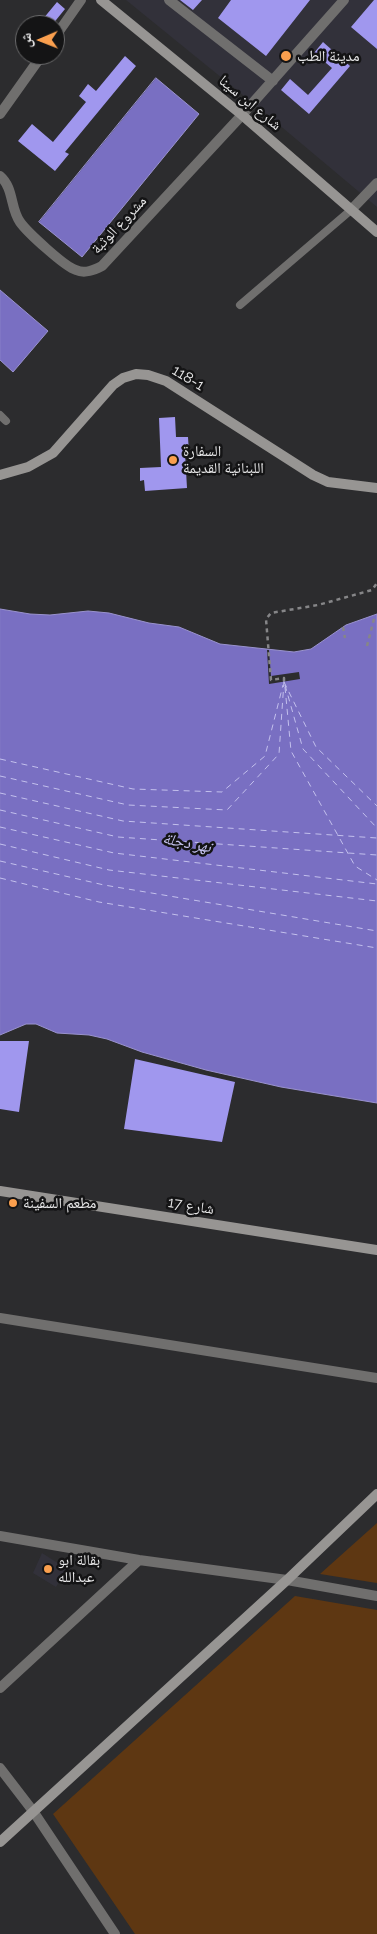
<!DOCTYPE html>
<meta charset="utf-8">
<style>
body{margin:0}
#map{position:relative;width:377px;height:1934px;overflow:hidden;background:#2c2c2e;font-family:Raleway,"Noto Naskh Arabic",sans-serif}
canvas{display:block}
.north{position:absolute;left:15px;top:15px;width:50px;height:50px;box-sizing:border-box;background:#141415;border:1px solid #69696a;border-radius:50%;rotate:269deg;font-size:14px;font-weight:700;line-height:20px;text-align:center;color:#e8e8e9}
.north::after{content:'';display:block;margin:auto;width:18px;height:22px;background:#fa9f4e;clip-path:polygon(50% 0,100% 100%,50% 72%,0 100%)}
</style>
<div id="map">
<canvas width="377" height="1934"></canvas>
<div class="north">ش</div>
</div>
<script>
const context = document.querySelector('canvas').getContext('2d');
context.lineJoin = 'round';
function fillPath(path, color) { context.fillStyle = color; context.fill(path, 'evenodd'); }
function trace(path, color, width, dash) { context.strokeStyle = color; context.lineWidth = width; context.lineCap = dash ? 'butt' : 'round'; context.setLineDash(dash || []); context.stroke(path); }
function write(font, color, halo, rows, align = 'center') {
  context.font = font + ' Raleway,"Noto Naskh Arabic",sans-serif'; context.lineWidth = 5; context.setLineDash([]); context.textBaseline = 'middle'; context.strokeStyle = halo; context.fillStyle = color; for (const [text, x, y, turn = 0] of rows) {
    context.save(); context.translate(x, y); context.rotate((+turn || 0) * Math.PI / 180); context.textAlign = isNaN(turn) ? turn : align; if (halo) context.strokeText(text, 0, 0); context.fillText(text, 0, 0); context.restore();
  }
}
fillPath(new Path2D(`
 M126,0h251v207l-112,-94z
 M42,1553l25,16 -11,18 -23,-14z`), '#32313a');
fillPath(new Path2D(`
 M377,1523v60l-57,-9z
 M295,1596l82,14v324h-242l-82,-120z`), '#5e3712');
const water = new Path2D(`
 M156,78l43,36 -117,143 -43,-35z
 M0,290l48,41 -35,41 -13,-12z
 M0,609l30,5 20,1 38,-4 21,2 40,10 30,4 41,17 74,8 17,-3 35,-24 31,-11v489l-96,-16 -75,-17 -64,-18 -35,-13 -18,-4 -32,-2 -21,-9h-10l-26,11z`);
fillPath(water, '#796fc2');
trace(water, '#9a93ce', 1);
fillPath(new Path2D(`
 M267,650h2l2,26 28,-4 1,7 -31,5z`), '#2c2c2e');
trace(new Path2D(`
 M284,682l32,65 61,59
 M285,685l18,64 74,79
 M285,687l6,64 64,115 22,14
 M0,759l133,30 89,3 43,-36 18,-71
 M0,776l128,29 99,5 52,-56 5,-73
 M0,793l123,28 254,17
 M0,810l118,27 259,18
 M0,827l114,26 263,31
 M0,844l109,26 268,31
 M0,861l104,24 273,46
 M0,878l99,24 278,46`), '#c3c0ed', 1, [6, 5]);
fillPath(new Path2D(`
 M180,0h22l-9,10z
 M231,0h79l-44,56 -48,-38z
 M374,0h3v49l-26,-22z
 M57,2l8,7 -13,16h-14z
 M323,42l27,24 -41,48 -28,-24 9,-11 18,16 24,-27 -18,-15z
 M125,56l11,10 -71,86 4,2 -14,17 -37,-30 14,-17 21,18 33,-40 -7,-6 9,-12 8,7z
 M175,417l1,20h12l1,16h-4l2,35 -42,3 -1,-11 -4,1v-13l21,-1 -2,-49z
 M0,1041h29l-10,71 -19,-3z
 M135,1059l100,23 -13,60 -98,-13z`), '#a097ee');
trace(new Path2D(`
 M343,627l2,11
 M367,646l8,-31
 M284,681v-3l-13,2 -5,-61 5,-6 47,-8 54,-15 5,-7`), '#868688', 2.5, [4, 4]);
trace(new Path2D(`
 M240,305l111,-95
 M0,415l6,6`), '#706f6e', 8);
trace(new Path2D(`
 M169,0l104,81
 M55,37l26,-37
 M0,114l42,-59
 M0,176c14,12 10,32 20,46 7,10 45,45 56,48 9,4 18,0 26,-4l140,-151 102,-115
 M351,210l26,-27
 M0,1318l377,60
 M0,1536l139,24 148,20 90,16
 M0,1688l139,-128
 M0,1768l33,43 82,123`), '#706f6e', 10);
trace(new Path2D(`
 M101,0l141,115 135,117
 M0,475l28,-8 25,-14 60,-68 10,-7 13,-4 12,1 18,6 147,94 15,7 49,6
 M0,1191l377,59
 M0,1842l287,-262 90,-86`), '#979593', 10);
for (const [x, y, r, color] of [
 [286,56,6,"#fa9f4e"],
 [173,460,5,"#fa9f4e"],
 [13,1203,5,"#fa9f4e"],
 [48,1569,5,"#fa9f4e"]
]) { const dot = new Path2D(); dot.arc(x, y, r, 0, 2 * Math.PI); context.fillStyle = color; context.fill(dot); trace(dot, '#141415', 2); }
write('15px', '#e8e8e9', '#141415', [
 ["مدينة الطب",297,56],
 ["السفارة",183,451],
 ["اللبنانية القديمة",183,468],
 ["مطعم السفينة",23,1203],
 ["بقالة ابو",58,1560],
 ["عبدالله",58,1577]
], 'left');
write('15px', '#e8e8e9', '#141415', [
 ["شارع ابن سينا",250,103,40],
 ["مشروع الوثبة",119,225,-47],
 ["118-1",188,378,31],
 ["شارع 17",191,1206,9]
]);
write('italic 16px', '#c3c0ed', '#141415', [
 ["نهر دجلة",187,843,11]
]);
</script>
